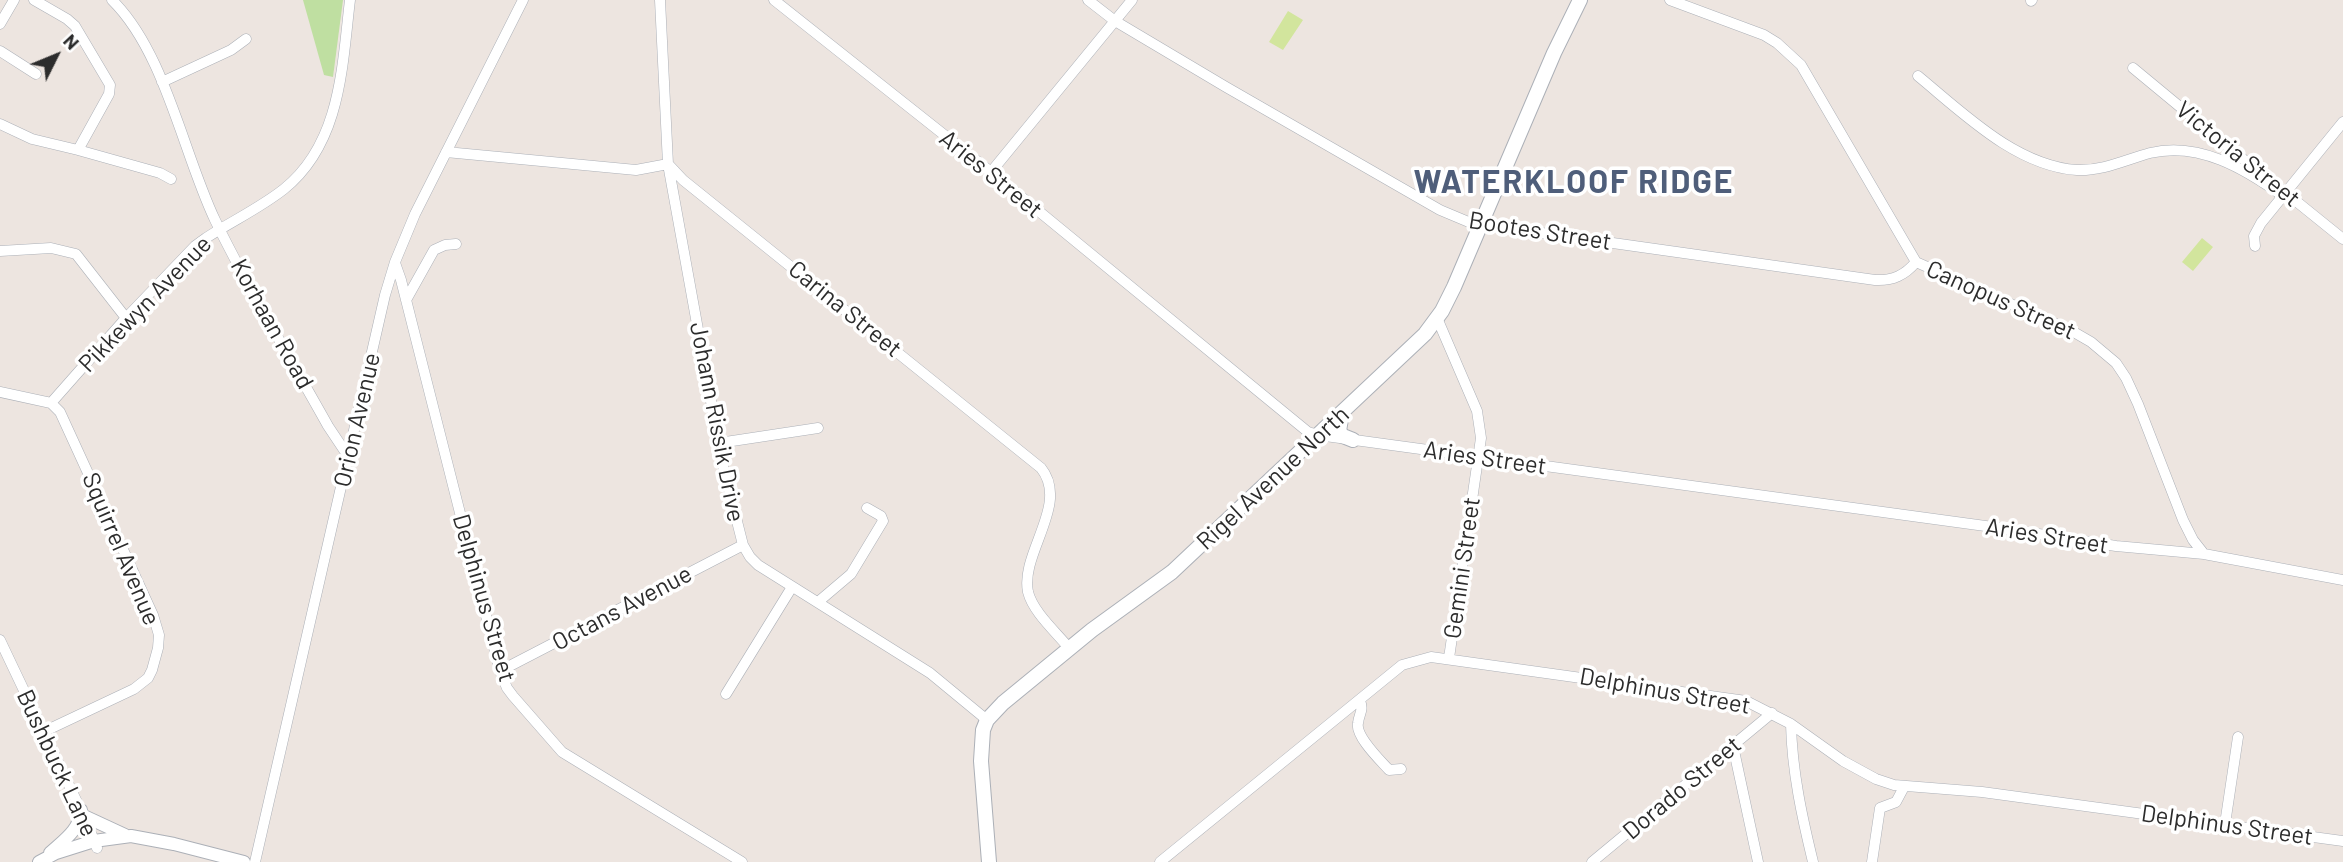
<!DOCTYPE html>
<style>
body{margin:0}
#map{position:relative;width:2343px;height:862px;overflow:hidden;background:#ede5e0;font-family:Barlow,sans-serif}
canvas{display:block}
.north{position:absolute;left:21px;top:21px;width:70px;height:70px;-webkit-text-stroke:5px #fff;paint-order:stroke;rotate:47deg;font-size:19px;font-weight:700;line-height:28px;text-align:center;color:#2c2c2c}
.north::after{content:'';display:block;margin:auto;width:24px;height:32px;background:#2c2c2c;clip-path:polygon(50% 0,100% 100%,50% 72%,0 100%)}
</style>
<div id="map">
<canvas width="2343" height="862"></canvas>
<div class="north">N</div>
</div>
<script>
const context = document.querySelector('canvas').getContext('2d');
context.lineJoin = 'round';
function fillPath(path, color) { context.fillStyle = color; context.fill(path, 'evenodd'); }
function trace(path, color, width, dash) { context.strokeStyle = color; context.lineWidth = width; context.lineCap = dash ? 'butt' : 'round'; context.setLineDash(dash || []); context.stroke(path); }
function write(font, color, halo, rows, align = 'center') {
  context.font = font + ' Barlow,sans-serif'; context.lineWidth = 7; context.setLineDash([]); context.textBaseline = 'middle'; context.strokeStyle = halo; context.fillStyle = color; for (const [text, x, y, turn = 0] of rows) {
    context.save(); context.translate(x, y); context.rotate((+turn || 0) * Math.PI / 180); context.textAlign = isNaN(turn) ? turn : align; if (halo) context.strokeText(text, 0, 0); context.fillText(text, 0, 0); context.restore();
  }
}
fillPath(new Path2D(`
 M303,0h40l-10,77 -9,-2z`), '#bfdfa1');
fillPath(new Path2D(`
 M1288,11l15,9 -20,30 -14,-8z
 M2202,238l11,9 -20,24 -11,-9z`), '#d2e59d');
const minor = new Path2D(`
 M34,0l33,19 8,7 35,59 -1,9 -31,56 82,23 11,6
 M112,0c53,52 71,153 103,220 34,70 75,138 113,206l20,30
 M660,0l8,164 54,298 21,83 7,12 8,8 172,108 57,47
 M774,0l217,172 317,260 10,3 682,93 116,18 88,8 139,26
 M1088,0l27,21 111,66 214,123 31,13 404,57c18,1 30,-5 41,-18
 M1670,0l94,35 13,8 24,22 115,197 156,69 19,11 25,21 10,15 12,26 45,116 10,20 11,14
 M2031,1l1,-1
 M0,24l14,-24
 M0,51l36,23
 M2133,68l133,110
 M1918,76c45,37 98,90 159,94 26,1 48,-10 73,-17 49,-12 95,16 133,43
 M162,82l69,-32 15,-11
 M0,124l32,15 46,11
 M446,152l190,18 32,-6 15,16 358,288c29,36 -21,85 -13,124 5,20 28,40 41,56
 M991,172l141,-172
 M2281,189l62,50
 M2255,246l-1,-10 7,-13 82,-101
 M0,251l51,-3 25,6 50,64
 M395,263l6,17 99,391 7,17 6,8 49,56 180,110
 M406,300l28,-50 11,-5 11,-1
 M1437,318l40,93 4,27 -32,220
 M0,392l51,11 9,9 93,203 6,20 -1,13 -6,22 -4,8 -14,11 -91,43
 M51,403l75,-85 69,-72 11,-8c26,-17 54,-30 78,-49 57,-46 58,-122 66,-189
 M719,443l99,-15
 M818,602l33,-28 32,-53 -2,-5 -14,-8
 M0,640l86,181 11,27
 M500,671l243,-126
 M726,694l66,-107
 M1360,701c4,9 -1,13 -2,22 -3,13 22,37 31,47l12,-1
 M1791,724c1,47 11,93 22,138
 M1733,746l25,116
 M2225,824l13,-87
 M255,862l130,-567 10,-33 20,-48 108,-214
 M1160,862l242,-197 29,-8 315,44 45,23 52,37 33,18 18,6 88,7 361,49
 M1592,862l180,-149
 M1872,862l8,-54 16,-6 8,-15`);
const tertiary = new Path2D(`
 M84,816l41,19
 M50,853c14,-13 30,-23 31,-43
 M39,862l17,-9 38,-12 37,-5 43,8 70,18`);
const secondary = new Path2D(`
 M1342,413l-3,18 4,5 10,4
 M989,862l-8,-101 2,-31 4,-10 16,-17 89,-73 80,-58 253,-238 17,-23 12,-24 100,-234 26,-53`);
trace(minor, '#acb0b7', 11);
trace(tertiary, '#acb0b7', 14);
trace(secondary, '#acb0b7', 16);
trace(minor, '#fff', 10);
trace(tertiary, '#fff', 12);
trace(secondary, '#fff', 14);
write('24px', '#2c2c2c', '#fff', [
 ["Victoria Street",2238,154,39],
 ["Aries Street",991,174,39],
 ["Bootes Street",1540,231,9],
 ["Canopus Street",2001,300,24],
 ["Pikkewyn Avenue",145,304,-46],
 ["Carina Street",845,309,39],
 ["Korhaan Road",272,324,61],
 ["Orion Avenue",357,420,-77],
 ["Johann Rissik Drive",717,422,79],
 ["Aries Street",1485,458,8],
 ["Rigel Avenue North",1273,478,-43],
 ["Aries Street",2047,536,9],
 ["Squirrel Avenue",121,549,67],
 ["Gemini Street",1462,568,-82],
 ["Delphinus Street",484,598,74],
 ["Octans Avenue",622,608,-28],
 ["Delphinus Street",1665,691,10],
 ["Bushbuck Lane",57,763,65],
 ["Dorado Street",1682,788,-40],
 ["Delphinus Street",2227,825,8]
]);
context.letterSpacing = '2px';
write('bold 32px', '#4f5e7a', '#fff', [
 ["WATERKLOOF RIDGE",1574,182]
]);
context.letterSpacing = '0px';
</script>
